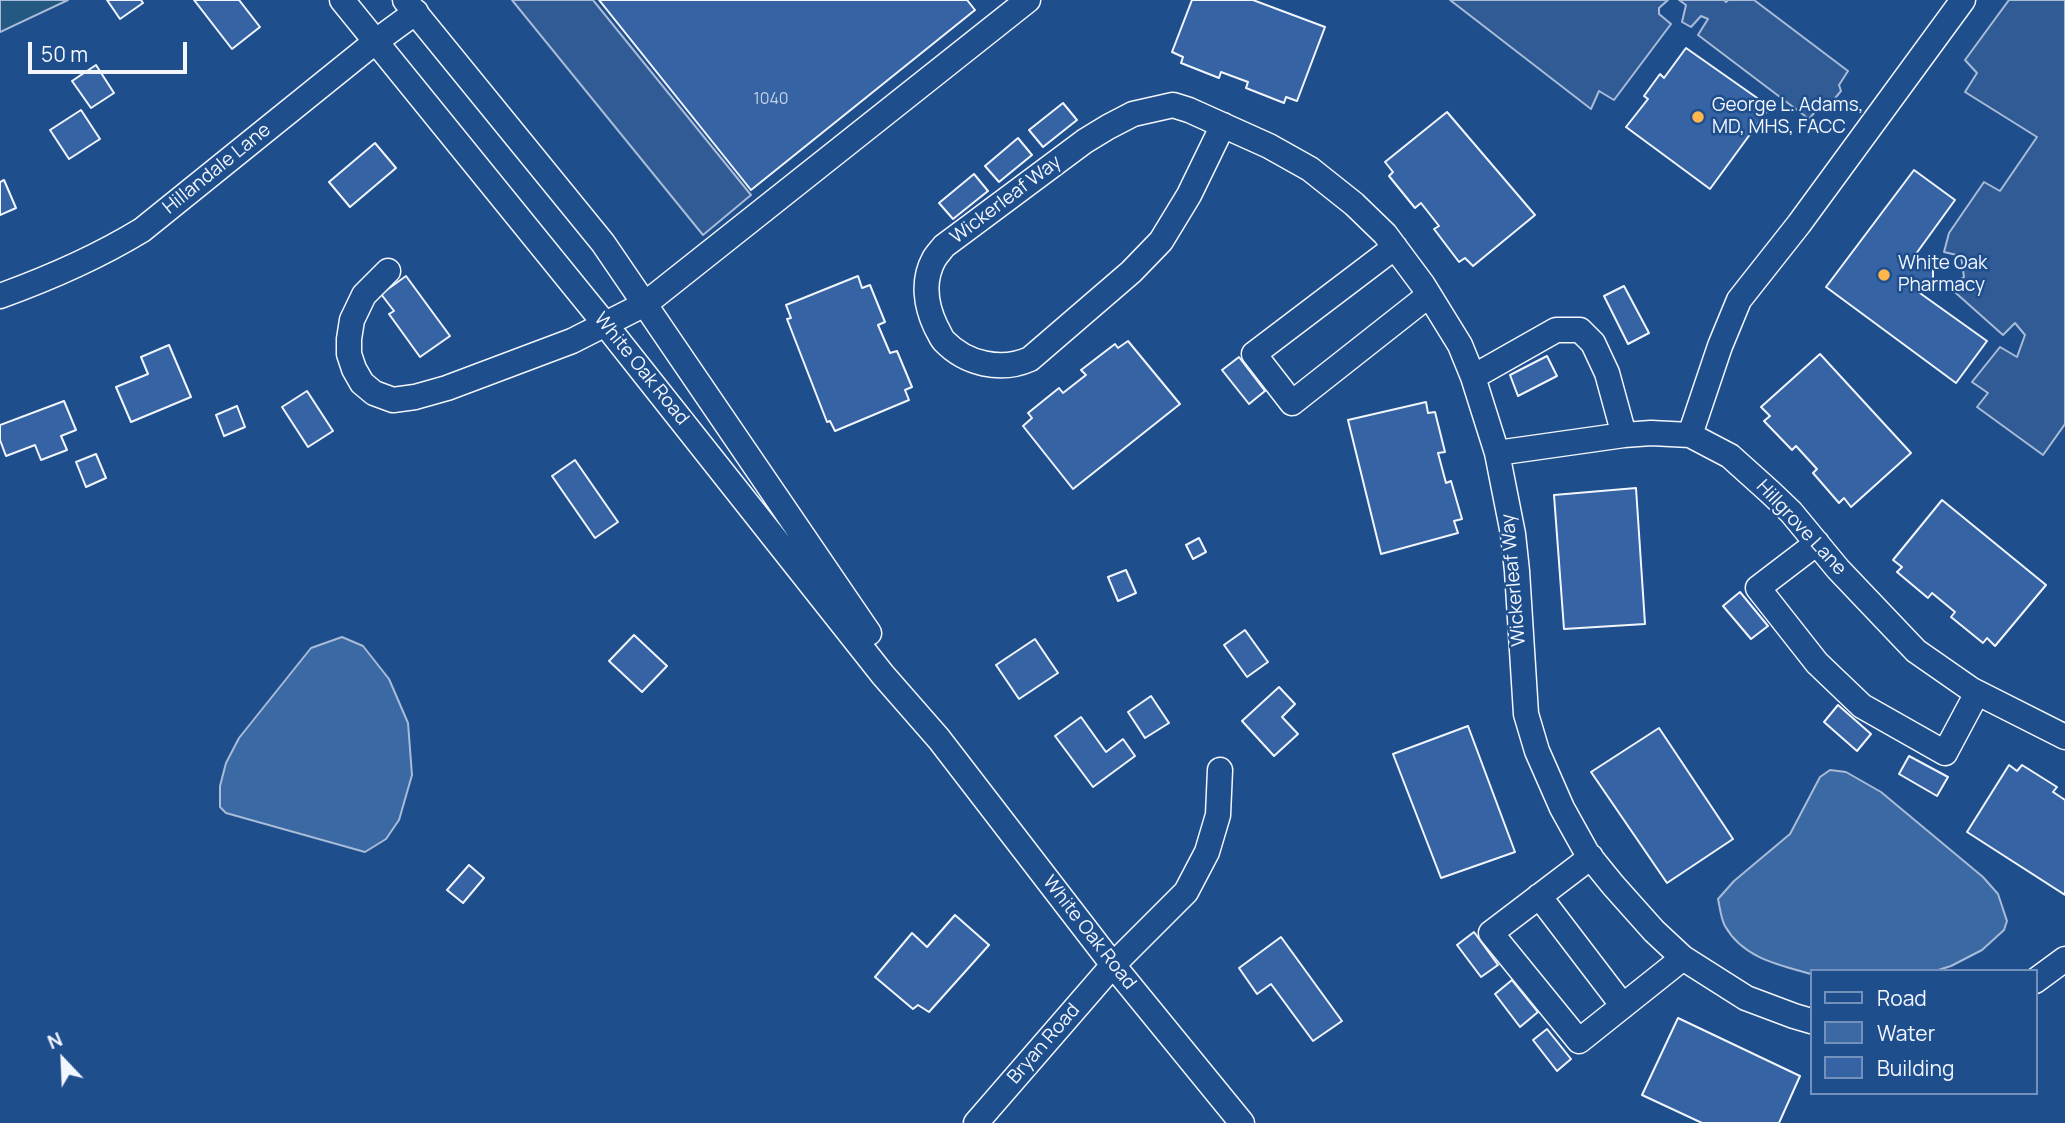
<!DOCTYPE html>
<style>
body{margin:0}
#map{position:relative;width:2065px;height:1123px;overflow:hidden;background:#1f4e8c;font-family:Manrope,sans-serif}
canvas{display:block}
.legend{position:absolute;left:1810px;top:969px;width:228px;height:126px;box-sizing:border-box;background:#1f4e8c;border:2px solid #7391ba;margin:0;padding:9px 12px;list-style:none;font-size:21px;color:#f2f6ff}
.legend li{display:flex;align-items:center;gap:14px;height:35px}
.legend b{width:35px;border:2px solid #7391ba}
.north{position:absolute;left:28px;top:1025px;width:70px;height:70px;-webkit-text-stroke:5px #1f4e8c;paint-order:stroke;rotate:337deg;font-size:19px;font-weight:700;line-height:28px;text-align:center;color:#f2f6ff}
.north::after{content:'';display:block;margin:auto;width:24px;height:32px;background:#f2f6ff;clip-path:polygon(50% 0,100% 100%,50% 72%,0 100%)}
.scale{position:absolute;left:28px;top:42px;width:159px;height:32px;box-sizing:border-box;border:4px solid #f2f6ff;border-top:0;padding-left:9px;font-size:21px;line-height:24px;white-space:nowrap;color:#f2f6ff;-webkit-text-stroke:5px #1f4e8c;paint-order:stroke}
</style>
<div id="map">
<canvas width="2065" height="1123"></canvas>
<ul class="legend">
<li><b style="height:9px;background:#1f4e8c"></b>Road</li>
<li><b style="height:19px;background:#3b69a3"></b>Water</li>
<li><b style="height:19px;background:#3563a3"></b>Building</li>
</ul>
<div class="north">N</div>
<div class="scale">50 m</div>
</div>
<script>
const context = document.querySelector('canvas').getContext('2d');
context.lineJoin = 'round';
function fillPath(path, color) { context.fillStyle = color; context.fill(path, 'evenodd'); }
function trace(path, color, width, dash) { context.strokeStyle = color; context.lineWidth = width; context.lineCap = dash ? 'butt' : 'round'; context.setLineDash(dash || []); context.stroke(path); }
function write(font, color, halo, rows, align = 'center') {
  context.font = font + ' Manrope,sans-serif'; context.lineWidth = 5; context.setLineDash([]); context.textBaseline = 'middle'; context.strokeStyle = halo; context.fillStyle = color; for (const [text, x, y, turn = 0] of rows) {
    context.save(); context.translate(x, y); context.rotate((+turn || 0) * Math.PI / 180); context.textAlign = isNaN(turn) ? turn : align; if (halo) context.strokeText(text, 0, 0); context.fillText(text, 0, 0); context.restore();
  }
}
const green = new Path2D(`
 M0,0h68l-68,32z`);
fillPath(green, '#245a82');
trace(green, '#a8bbd7', 2);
const parking = new Path2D(`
 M512,0h81l158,195 -48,40z
 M1450,0h218l-9,8v6l12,10 -57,76 -15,-9 -8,18z
 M1679,0h45l2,2 2,-2h26l94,71 -9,14 2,6 -15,18 -7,-2 -10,12 -111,-84 10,-16 -7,-3 -10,11 -9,-5 4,-17z
 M2009,0h56v424l-22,31 -66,-48 11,-14 -16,-11 28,-35 17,10 8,-22 -10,-12 -12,12 -55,-49 16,-9 -3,-21 -17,-4 5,-19 35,-51 16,9 37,-54 -72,-45 12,-19 -12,-13z`);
fillPath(parking, '#305b95');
trace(parking, '#a8bbd7', 2);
const water = new Path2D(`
 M342,637l21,9 26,33 19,44 4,52 -13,45 -13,19 -21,13 -139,-39 -6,-6v-21l6,-23 13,-25 72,-90z
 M1830,770l16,2 35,20 102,85 15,17 9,27 -3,9 -22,20 -31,16 -16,5h-124v3c-32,-9 -68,-16 -86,-48 -4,-7 -5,-18 -7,-27l16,-18 56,-47 30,-57z`);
fillPath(water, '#3b69a3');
trace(water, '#a8bbd7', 2);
const building = new Path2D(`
 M107,0h34l2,3 -23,16z
 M194,0h45l21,27 -28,22z
 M599,0h368l8,10 -224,180z
 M1192,0h61l72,27 -28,74 -11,-4 -2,6 -38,-15 2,-6 -27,-10 -2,6 -38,-15 2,-6 -11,-5z
 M1686,48l84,59 -60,82 -84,-62 22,-28 -4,-3 16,-22 4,4z
 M96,65l18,28 -23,15 -19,-27z
 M1063,103l14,17 -34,27 -14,-17z
 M81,110l19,29 -31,20 -19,-29z
 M1447,112l88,103 -62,51 -8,-8 -6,4 -25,-33 5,-3 -18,-23 -6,5 -26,-32 4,-4 -8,-10z
 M1018,138l14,17 -33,27 -14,-16z
 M375,143l21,25 -46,39 -21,-25z
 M1914,170l41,30 -42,58h6l9,4 5,9v8l-5,8 -11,4 70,50 -31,42 -130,-96z
 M974,174l14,17 -35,28 -14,-16z
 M4,180l12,28 -16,7v-33z
 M406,276l44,60 -30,21 -31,-43 5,-3 -13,-17z
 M858,276l4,12 8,-3 15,37 -7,3 12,28 7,-2 15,36 -7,3 4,10 -74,31 -5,-10 -3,1 -40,-103 4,-1 -5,-13z
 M1624,286l25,47 -21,11 -24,-48z
 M1128,341l52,63 -107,85 -50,-63 9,-8 -4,-5 31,-25 4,5 23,-18 -5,-5 34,-26 3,4z
 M169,345l22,52 -60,25 -15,-35 32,-13 -7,-17z
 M1820,354l91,99 -60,54 -7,-9 -5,5 -26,-30 4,-4 -21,-23 -4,4 -28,-29 6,-5 -9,-9z
 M1547,356l10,20 -39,20 -8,-21z
 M1239,357l26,34 -16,13 -27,-34z
 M307,391l26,40 -25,16 -26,-40z
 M64,401l12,29 -15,6 6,14 -26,10 -6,-15 -29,11 -6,-16v-15z
 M1426,402l2,11 7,-1 10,40 -7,1 8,30 5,-2 11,38 -8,2 4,12 -77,21 -33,-134z
 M237,406l8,21 -21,9 -8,-21z
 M96,454l10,24 -20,9 -10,-25z
 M575,460l43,62 -23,16 -43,-62z
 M1636,488l9,136 -81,5 -10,-134z
 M1942,500l104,85 -51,61 -8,-8 -4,5 -32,-26 4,-5 -23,-19 -4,5 -31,-26 5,-5 -9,-7z
 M1199,538l7,14 -13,7 -7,-14z
 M1126,570l10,23 -18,8 -10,-24z
 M1740,592l28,34 -17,13 -28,-33z
 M1245,630l23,32 -21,15 -23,-32z
 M634,635l33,31 -25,26 -33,-31z
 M1035,639l23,34 -39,26 -23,-34z
 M1279,687l16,17 -13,13 16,17 -24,22 -32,-35z
 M1151,696l18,27 -24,15 -17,-26z
 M1838,705l33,29 -14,17 -33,-29z
 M1081,717l25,35 17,-13 12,17 -42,31 -38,-51z
 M1468,726l47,126 -74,26 -48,-124z
 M1659,728l74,111 -66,44 -76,-111z
 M1909,756l39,21 -11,19 -38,-22z
 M2009,765l8,6 5,-6 35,22 -4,5 12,8v95l-98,-63z
 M469,865l15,13 -21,25 -16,-13z
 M955,915l34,30 -60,67 -11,-7 -5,4 -38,-32 37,-44 15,14z
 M1474,932l24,33 -17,12 -24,-32z
 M1281,937l61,84 -29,20 -42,-57 -14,10 -18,-26z
 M1512,980l26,32 -18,15 -25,-33z
 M1678,1018l122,58 -21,47h-77l-60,-28z
 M1547,1029l24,30 -14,12 -24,-31z`);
fillPath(building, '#3563a3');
trace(building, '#f2f6ff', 2);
const minor = new Path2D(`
 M342,0l263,324 278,351 56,64 174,226 129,158
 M405,0l198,243 266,390
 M1223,125l-34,70 -28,46 -30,31 -101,87c-29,13 -64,5 -86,-18 -3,-3 -5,-9 -8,-14 -10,-21 -14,-46 -2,-68 3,-5 7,-9 10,-13l141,-105 23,-14 25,-13 40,-9 16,5 80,36 41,23 44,35 31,30 38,51 37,60 13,32 24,76 16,81 4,37 9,143 11,37 25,57 25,45 26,32 41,46 29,27 63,40 48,18 17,5
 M1395,247l-141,107 38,49 137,-108
 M388,271l-24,24 -12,25 -3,19v15l5,15 8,14 12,10 19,7 22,-3 32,-9 125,-47 73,-37 383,-304
 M0,296c50,-18 96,-38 142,-66l233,-188 41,-30
 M1473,377l83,-47h24l13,13 14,30 17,62
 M1690,435l30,-89 19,-46 60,-76 164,-224
 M1497,453l127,-18 27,-2 39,2 40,21 40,36 21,20 47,57 78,82 56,39 93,47
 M1817,543l-59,45 59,75 45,43 83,47 32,-60
 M1591,857l-100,76 88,108 104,-83
 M1539,896l84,110
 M2035,981l30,-22
 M976,1123l137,-158 73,-73 21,-40 11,-37 2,-45`);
trace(minor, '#f2f6ff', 27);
trace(minor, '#1f4e8c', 24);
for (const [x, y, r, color] of [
 [1698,117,7,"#ffb74d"],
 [1884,275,7,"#ffb74d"]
]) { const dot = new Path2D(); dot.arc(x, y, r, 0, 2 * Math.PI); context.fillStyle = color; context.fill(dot); trace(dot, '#1f4e8c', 2.5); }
write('16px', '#c3d1e8', null, [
 ["1040",771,100]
]);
write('19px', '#f2f6ff', '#1f4e8c', [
 ["George L. Adams,",1712,106],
 ["MD, MHS, FACC",1712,128],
 ["White Oak",1898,264],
 ["Pharmacy",1898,286]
], 'left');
write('19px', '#f2f6ff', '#1f4e8c', [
 ["Hillandale Lane",217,169,-39],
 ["Wickerleaf Way",1006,200,-37],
 ["White Oak Road",641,369,51],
 ["Hillgrove Lane",1801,528,47],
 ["Wickerleaf Way",1514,580,-95],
 ["White Oak Road",1089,933,52],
 ["Bryan Road",1044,1044,-49]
]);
</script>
